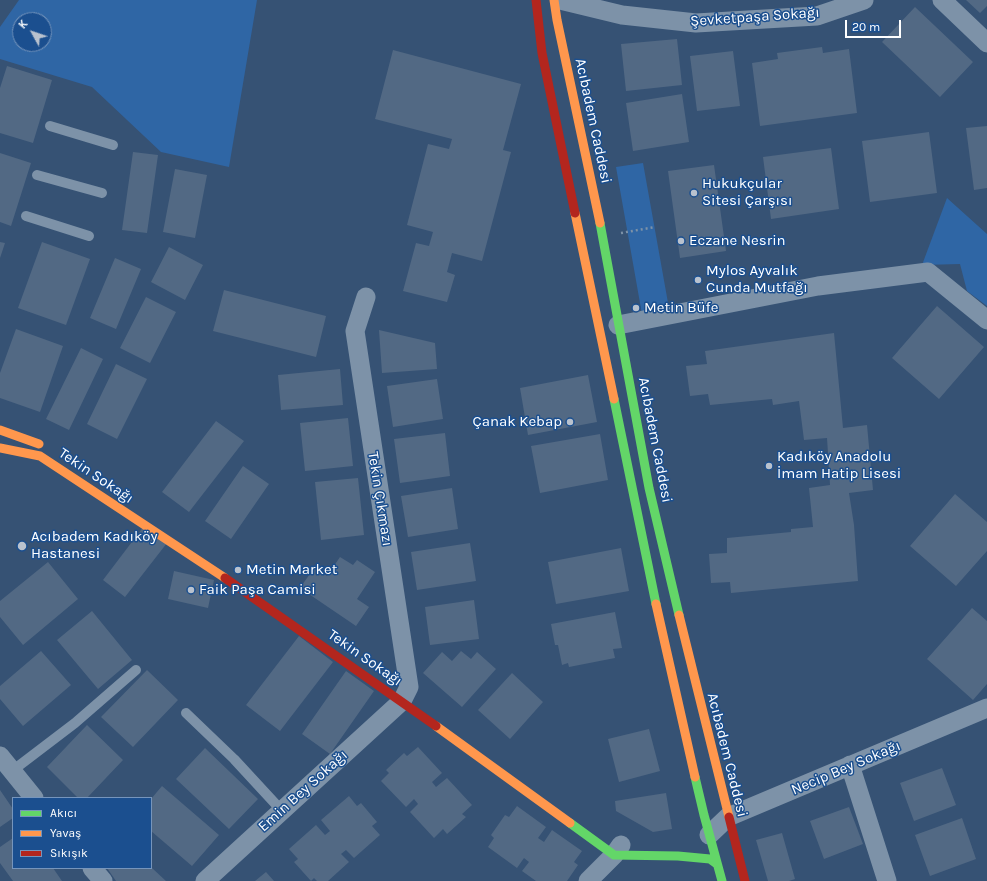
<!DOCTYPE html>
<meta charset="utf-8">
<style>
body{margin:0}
#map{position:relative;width:987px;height:881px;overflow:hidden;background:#365274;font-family:Karla,sans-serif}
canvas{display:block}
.legend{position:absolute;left:12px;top:797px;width:140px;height:72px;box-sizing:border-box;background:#1b4f8f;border:1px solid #7695bc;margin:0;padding:5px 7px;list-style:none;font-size:12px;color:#fff}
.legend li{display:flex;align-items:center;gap:8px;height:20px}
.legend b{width:20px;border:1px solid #7695bc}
.north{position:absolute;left:12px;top:12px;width:40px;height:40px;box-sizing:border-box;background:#1b4f8f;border:1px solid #7695bc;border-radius:50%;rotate:310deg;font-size:11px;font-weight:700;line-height:16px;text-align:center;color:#fff}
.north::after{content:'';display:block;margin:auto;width:14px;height:18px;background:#b9c2ce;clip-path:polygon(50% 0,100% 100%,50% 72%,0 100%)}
.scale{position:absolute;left:845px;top:20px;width:56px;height:18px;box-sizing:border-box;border:2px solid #fff;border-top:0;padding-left:5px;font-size:12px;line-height:14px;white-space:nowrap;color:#fff;-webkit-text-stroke:3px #1b4f8f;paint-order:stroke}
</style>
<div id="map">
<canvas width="987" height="881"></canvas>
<ul class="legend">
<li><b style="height:5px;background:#63d668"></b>Akıcı</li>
<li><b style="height:5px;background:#ff974d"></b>Yavaş</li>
<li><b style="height:5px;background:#b3261e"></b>Sıkışık</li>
</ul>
<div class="north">K</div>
<div class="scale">20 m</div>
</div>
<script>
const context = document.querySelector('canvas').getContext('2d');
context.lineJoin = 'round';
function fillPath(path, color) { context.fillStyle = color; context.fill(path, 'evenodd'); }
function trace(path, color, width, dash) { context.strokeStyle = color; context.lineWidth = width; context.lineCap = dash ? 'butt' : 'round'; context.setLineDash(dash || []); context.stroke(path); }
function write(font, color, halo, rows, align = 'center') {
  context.font = font + ' Karla,sans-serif'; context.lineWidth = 3; context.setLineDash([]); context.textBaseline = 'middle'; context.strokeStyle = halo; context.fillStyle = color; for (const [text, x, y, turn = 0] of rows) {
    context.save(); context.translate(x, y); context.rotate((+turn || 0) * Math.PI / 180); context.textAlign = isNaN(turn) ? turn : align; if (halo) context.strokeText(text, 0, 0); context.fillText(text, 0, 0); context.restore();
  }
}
fillPath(new Path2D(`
 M19,0h238l-28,167 -68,-15 -69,-65 -92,-28v-32zM20,20h24v24h-24z
 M643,163l27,151 -27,6 -27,-153z
 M947,198l40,36v72l-20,-15 -7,-27 -38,1z`), '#2f66a5');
fillPath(new Path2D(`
 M966,0h21v6l-7,7z
 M915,7l58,55 -33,35 -58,-55z
 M677,39l5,46 -56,6 -5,-47z
 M822,47l1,6 26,-4 8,64 -97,13 -8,-63 26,-4 -1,-6z
 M393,50l128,34 -18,66 8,2 -29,109 -30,-8 -5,19 8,3 -8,27 -44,-11 13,-48 13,3 4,-14 -26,-7 21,-81 21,5 3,-10 -77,-20z
 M733,51l7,55 -43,5 -7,-55z
 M7,66l45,14 -19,63 -33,-10v-45z
 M682,94l7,48 -56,9 -7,-48z
 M987,126v62l-13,2 -8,-62z
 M929,132l8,61 -67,9 -8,-61z
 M831,148l8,61 -68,10 -8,-62z
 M133,152l25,3 -11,78 -25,-3z
 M0,153l31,10 -20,63 -11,-4z
 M714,165l12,86 -46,7 -12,-87z
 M175,169l32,6 -12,63 -32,-6z
 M0,242l5,1 -5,15z
 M42,242l48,17 -24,66 -48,-17z
 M169,247l34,18 -18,35 -34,-18z
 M115,258l26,11 -25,60 -26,-11z
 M224,290l102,26 -10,41 -103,-26z
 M146,297l30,15 -26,51 -30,-15z
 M937,306l47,41 -45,52 -47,-41z
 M16,329l47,17 -23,66 -40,-14v-25z
 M379,330l56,13 2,26 -55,4z
 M834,333l9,95 24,-3 6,65 -24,3 5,32 4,56 -127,12 -1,-11 -19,1 -2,-29 18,-1v-15l64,-6v-3l22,-2 -4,-39 21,-3 -3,-47 -23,2 -5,-39 -26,4 -1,-6 -62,6 -2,-11 -18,2 -4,-30 21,-2 -2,-13z
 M81,348l22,11 -34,71 -23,-11z
 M116,364l31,15 -30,60 -30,-15z
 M340,369l3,36 -62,5 -3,-35z
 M588,375l9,47 -69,13 -8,-47z
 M437,379l6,40 -50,8 -6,-41z
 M348,418l5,48 -48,5 -5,-48z
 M216,421l28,20 -55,71 -27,-20z
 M445,433l5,43 -50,7 -6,-44z
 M600,434l8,46 -68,13 -9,-47z
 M243,466l26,18 -38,55 -26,-18z
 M358,478l6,57 -43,5 -6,-58z
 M452,488l6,41 -50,8 -7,-41z
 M955,494l32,28v29l-31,35 -46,-40z
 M144,526l23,17 -42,54 -22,-17z
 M470,543l6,38 -59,9 -6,-38z
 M621,548l8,43 -73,13 -8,-42z
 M340,557l13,8 4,-5 18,12 -18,27 12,8 -13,19 -56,-38 14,-20 13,8z
 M48,562l30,37 -55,46 -23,-28v-16z
 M174,571l40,9 -6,28 -40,-9z
 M474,600l5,39 -49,6 -5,-38z
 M972,608l15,13v63l-14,16 -46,-41z
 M92,611l40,49 -34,29 -41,-49z
 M615,612l7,36 -9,1 2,9 -46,9 -1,-4 -6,2 -4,-20h-3l-4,-21z
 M299,636l34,26 -53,69 -34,-26z
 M41,651l30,34 -48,41 -23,-27v-13z
 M461,651l10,8 6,-7 19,17 -34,38 -39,-34 19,-21 10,9z
 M147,670l31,30 -45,47 -32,-30z
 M346,671l28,20 -44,63 -28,-20z
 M512,673l31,29 -33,37 -32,-29z
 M87,725l36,35 -36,38h-9l-31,-31z
 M649,729l11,42 -41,11 -11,-43z
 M418,747l24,26 -10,9 4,5 11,-9 25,27 -10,9 4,3 -19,17 -4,-5 -9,9 -24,-26 8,-8 -4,-5 -8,8 -25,-26 8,-8 -3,-3 18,-17 3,3z
 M205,748l53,51 -29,30 -53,-50z
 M942,768l14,37 -42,16 -14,-38z
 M162,786l57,49 -27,31 -41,-35v-32z
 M0,790l13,19v9l-13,9z
 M666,793l6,36 -19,3 -37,-21 -1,-10z
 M349,796l8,10 4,-3 16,19 -5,4 8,9 -26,23 -8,-8 -5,4 8,8 -21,19h-11l-3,-3 -3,3 -17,-19 4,-3 -9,-10 27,-24 9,10 5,-4 -9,-11z
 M517,806l29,21 -8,11 6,4 8,-12 30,21 -8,11 4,3 -11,16h-31l-14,-10 7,-9 -5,-4 -7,10 -29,-21 6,-9 -3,-3 14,-20 4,2z
 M849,807l14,37 -39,15 -14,-38z
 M962,818l14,41 -46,17 -15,-41z
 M782,833l13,46 -6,2h-21l-12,-41z
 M13,838v30h40l9,13h-49l-13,-18v-16z
 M107,868h45l14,13h-50z
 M266,872l8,9h-19z`), '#526984');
trace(new Path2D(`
 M621,233l34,-6`), '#7d92a8', 2.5, [2, 3]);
trace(new Path2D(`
 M50,126l63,19
 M37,175l65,18
 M26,216l63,20
 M186,713l48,46 48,52
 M12,771l63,-48 61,-53`), '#7d92a8', 10);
trace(new Path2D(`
 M560,0l62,15 74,8 121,-7 47,-16
 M942,0l45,43
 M618,325l200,-39 110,-14 59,48
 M0,756l34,42
 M850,765l37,116
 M709,835l19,-18 259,-109
 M92,868l11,13
 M205,881l197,-180 7,-14 -54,-356 11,-34
 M588,881l26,-26 7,-10`), '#7d92a8', 19);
trace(new Path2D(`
 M600,223l49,265 30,127
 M614,399l42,205
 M695,777l9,38 18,66
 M570,823l44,32 64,1 32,3 7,5`), '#63d668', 9);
trace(new Path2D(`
 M554,0l3,20 43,203
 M575,213l39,186
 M0,430l39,14
 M0,448l40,8 185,122
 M656,604l39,173
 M679,615l50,202
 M436,726l134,97`), '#ff974d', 9);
trace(new Path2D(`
 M536,0l6,53 33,160
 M225,578l211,148
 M729,817l16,64`), '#b3261e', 9);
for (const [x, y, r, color] of [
 [694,193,4,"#b9c2ce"],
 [681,241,4,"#b9c2ce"],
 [698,280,4,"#b9c2ce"],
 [636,308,4,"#b9c2ce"],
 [570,422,4,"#b9c2ce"],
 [769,466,4,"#b9c2ce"],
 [22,546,5,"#b9c2ce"],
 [238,570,4,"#b9c2ce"],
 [191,590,4,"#b9c2ce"]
]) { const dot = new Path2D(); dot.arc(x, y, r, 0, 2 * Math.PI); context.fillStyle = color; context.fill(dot); trace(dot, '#1b4f8f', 1.5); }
write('15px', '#fff', '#1b4f8f', [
 ["Şevketpaşa Sokağı",755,17,-4],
 ["Acıbadem Caddesi",593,121,78],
 ["Acıbadem Caddesi",655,440,79],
 ["Tekin Sokağı",96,476,34],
 ["Tekin Çıkmazı",380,499,81],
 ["Tekin Sokağı",365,658,35],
 ["Acıbadem Caddesi",727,755,76],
 ["Necip Bey Sokağı",846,768,-23],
 ["Emin Bey Sokağı",303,791,-42]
]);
write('15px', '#fff', '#1b4f8f', [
 ["Hukukçular",702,184],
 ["Sitesi Çarşısı",702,201],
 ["Eczane Nesrin",689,241],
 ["Mylos Ayvalık",706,271],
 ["Cunda Mutfağı",706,288],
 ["Metin Büfe",644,308],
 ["Çanak Kebap",562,422,"right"],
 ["Kadıköy Anadolu",777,457],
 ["İmam Hatip Lisesi",777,474],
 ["Acıbadem Kadıköy",31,537],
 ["Hastanesi",31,554],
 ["Metin Market",246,570],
 ["Faik Paşa Camisi",199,590]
], 'left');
</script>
